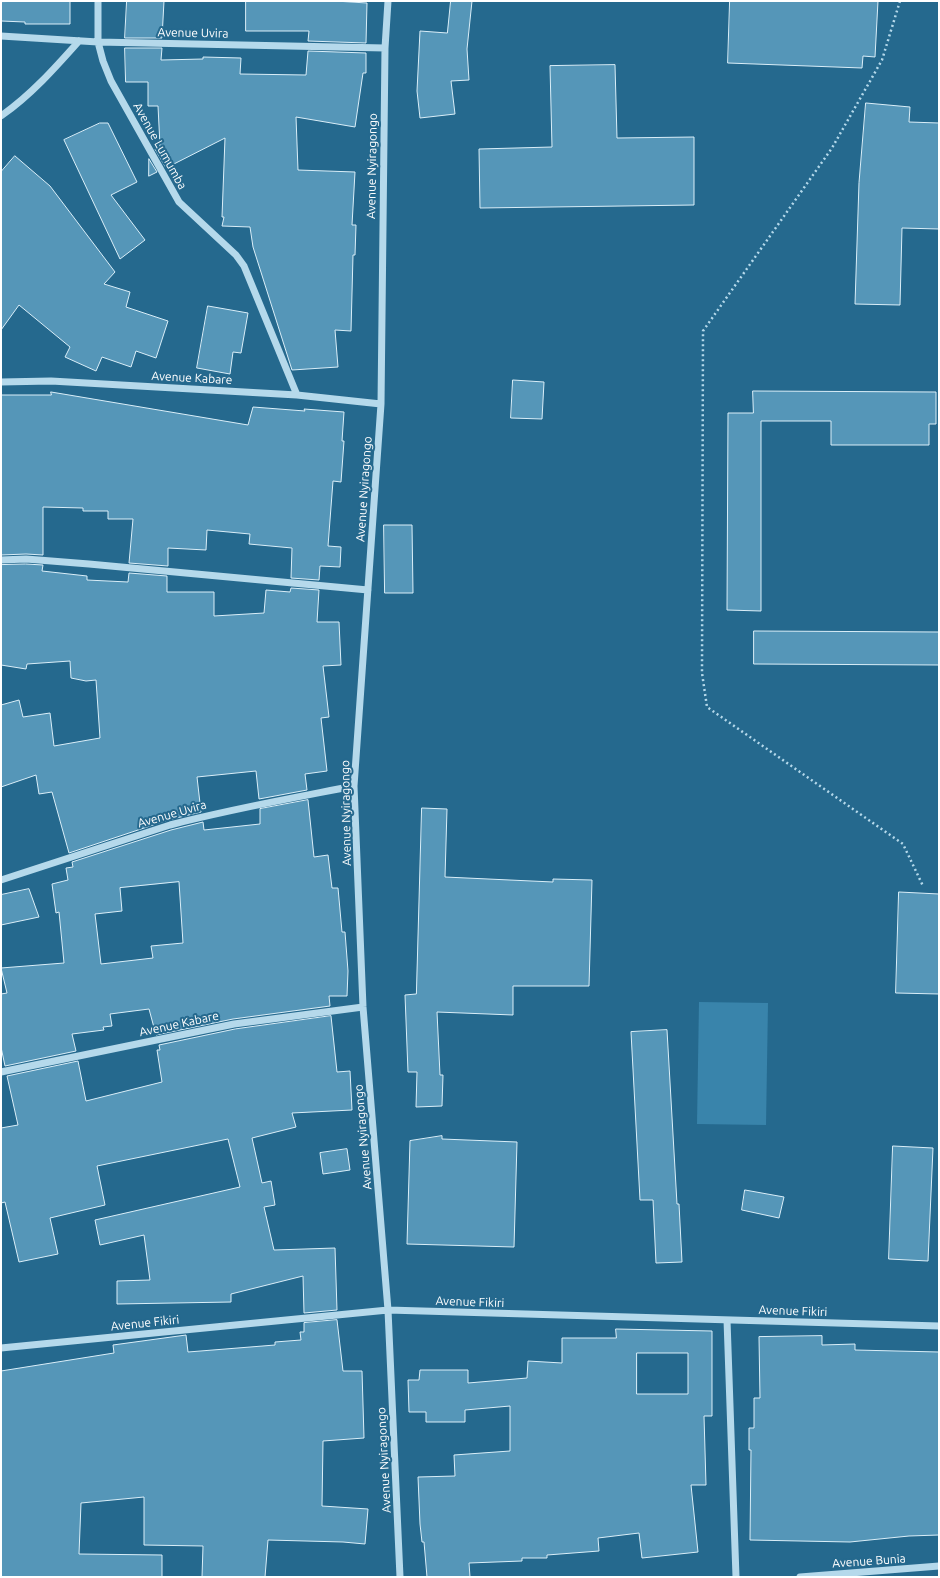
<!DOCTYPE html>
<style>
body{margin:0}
#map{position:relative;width:940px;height:1578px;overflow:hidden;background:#25698e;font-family:Ubuntu,sans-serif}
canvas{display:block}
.frame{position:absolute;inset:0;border:2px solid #fff;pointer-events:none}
</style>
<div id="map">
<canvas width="940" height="1578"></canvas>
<div class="frame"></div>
</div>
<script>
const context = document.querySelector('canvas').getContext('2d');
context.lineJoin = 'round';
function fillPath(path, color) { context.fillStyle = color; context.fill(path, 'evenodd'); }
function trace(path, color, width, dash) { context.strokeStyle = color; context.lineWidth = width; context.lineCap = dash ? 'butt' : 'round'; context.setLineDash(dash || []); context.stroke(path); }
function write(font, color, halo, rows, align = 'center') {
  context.font = font + ' Ubuntu,sans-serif'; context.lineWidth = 4; context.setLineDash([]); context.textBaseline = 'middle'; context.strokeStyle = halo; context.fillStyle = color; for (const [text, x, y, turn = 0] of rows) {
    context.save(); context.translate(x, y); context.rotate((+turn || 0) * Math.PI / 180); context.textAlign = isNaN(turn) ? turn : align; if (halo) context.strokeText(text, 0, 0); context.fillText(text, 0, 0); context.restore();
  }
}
fillPath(new Path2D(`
 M699,1002l69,1 -2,122 -69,-1z`), '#3984ab');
const building = new Path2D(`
 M70,1v23h-45v-2l-24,-1v-19z
 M127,1h37l-2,37h-37z
 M246,1h89l32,2 -1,40 -58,-2 1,-10h-63z
 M451,1h21l-5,48 2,31 -18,1 4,33 -35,4 -3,-27 3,-60 27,2z
 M730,1h148l-3,56 -12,-1 -1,12 -134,-5z
 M125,48h37l-1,12 42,-1v-2l38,1 -1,16 66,1 2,-24 58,2v20h-3l-8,54 -59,-10 2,53 57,2 -3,53h4l-1,30h-2l-2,76 -16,-1 3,37 -46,3 -39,-123 -3,-20 -28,-1 2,-9h-2l3,-79 -59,30 -11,-19 5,-3 -2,-40h-10v-24h-22z
 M615,65l2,73 77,-1v68l-214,3 -1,-59 73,-2 -2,-81z
 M866,103l44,4 -1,15 30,1v106l-37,-1 -2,77 -45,-1 4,-121z
 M100,123h8l29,59 -26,13 34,45 -25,19 -56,-119z
 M15,156l35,30 65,86 -11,12 26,8 -4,15 42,14 -12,37 -20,-7 -5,16 -29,-10 -6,14 -31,-14 5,-10 -51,-42 -18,25v-158z
 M149,159l8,13 -8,4z
 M208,306l40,7 -7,40 -8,-1 -3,22 -33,-6z
 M513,380l31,2 -2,37 -31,-1z
 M753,391l183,1v32h-7v21h-98v-24h-70v190l-34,-1 1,-197h25z
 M51,392l197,33 5,-18 52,4 -1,-2 40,3 -2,29h2l-3,41 -8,-1 -5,65 13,1 -1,20 -20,-1 -1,14 -28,-2 1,-30 -43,-4 1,-10 -43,-4 -1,20 -38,-2v18l-39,-3 4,-44h-25v-8h-25v-3l-40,-1v48l-17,-1 -25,1v-160h50z
 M384,525h28l1,68h-28z
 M26,564l17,1 -1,6 45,5v4l41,2 1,-9 38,3v16h47v24l50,-3 2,-23 24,2 1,-4 28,2 -2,32h22l2,43 -18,1 6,51 -8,1 6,53 -22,3 2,16 -48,9 -3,-28 -59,6 4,35 -33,8 -99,33 -17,-61 -13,2 -3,-19 -35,12v-82l18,-5 4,17 27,-4 4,33 46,-8 -4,-58 -10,1 -15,-3 -1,-17 -43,3 -1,5 -25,-4v-100z
 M754,631l185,1v33l-185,-1z
 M308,800l6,57 14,-2 4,33h6l4,44h3l3,39 -1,25h-18l1,10 -97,13 -77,16 -7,-26 -39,5 2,12 -9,1 1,3 -32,4 4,17 -71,15 -4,-19v-53l6,-1 -6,-25 63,-5 -5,-51 -3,1 -4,-29 16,-4 -2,-12 7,-1 -1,-5 99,-32 32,-8 1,8 56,-6v-15zM179,882l4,61 -32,3 2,12 -52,6 -6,-50 27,-3 -2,-23z
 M422,808l25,1 -2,68 108,5v-3l39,1 -3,106h-76v29l-76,-3 3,63h3l-1,31 -26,1 1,-35h-9l-3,-77 11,-1z
 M29,889l10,28 -38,8v-30z
 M899,892l40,2v100l-43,-1z
 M331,1016l6,56 13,-1 2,39 -60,3 4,14 -44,11 10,45 9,-2 4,24 -11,2 10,43 61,-2 2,62 -33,3 -1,-37 -72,18v8l-114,2v-23l33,-1 -6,-45 -44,10 -5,-25 145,-33 -12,-48 -131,27 8,39 -55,13 8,36 -39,8 -14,-60 -4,1v-75l17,-3 -11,-49 71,-15 8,40 76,-19 -5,-32h3l-1,-5 76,-16z
 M667,1030l10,174h2l3,58 -26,1 -3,-63h-13l-9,-168z
 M442,1136v3l75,3 -3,105 -107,-3 3,-103z
 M893,1146l40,2 -5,113 -39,-2z
 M347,1149l3,21 -27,4 -3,-21z
 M745,1190l39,7 -5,21 -37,-8z
 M337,1320l6,51h19l2,67 -41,3 -1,65 46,3 -3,35 -22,-2 -75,-2 -3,37h-63l1,-31 -59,-1v-48l-63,6 -2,51 83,1v22h-161v-206l113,-18 -1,-8 73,-10 2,17 87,-7v-3l26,-2 -1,-8h4v-9z
 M616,1329l96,2v85h-8l2,69h-15l7,67 -56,6 -3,-25 -41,5 1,13 -52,4v3h-25v3l-53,2 1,14h-43l-3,-35h-2l-2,-18 -2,-47 37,-1 -1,-21 56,-4v-45l-45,4v12h-39v-10h-17l-1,-32h11l1,-10h48v13l59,-5 1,-17 34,2v-25h54zM637,1353h51v41h-51z
 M822,1336v9l33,-1v6l84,2v183l-30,1 -59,6 -100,-2 1,-90h-2v-22h5v-30h6l-1,-61z`);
fillPath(building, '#5596b8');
trace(building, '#daeef8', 1);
trace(new Path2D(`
 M900,1l-18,59 -50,88 -129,183 -1,342 5,34 196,137 20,42`), '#b5d9eb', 2.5, [2, 3]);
trace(new Path2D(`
 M98,1v41l5,19 8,20 68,121 57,53 8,11 53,129
 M388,1l-3,47 -4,356 -27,382 9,221 25,303 12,267
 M1,36l97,6 287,6
 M1,116c30,-21 54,-48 78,-75
 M1,382l50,-1 246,14 84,9
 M1,560l25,-1 63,5 279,26
 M1,880l169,-55c61,-16 123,-27 184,-39
 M1,1072l233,-48 129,-17
 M727,1320l9,257
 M1,1348l387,-38 551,16
 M800,1577l139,-11`), '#b5d9eb', 7);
write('12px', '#fff', '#25698e', [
 ["Avenue Uvira",193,33,1],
 ["Avenue Lumumba",160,146,61],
 ["Avenue Nyiragongo",372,166,-89],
 ["Avenue Kabare",192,378,3],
 ["Avenue Nyiragongo",364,489,-86],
 ["Avenue Nyiragongo",346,813,-91],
 ["Avenue Uvira",172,814,-16],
 ["Avenue Kabare",179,1024,-12],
 ["Avenue Nyiragongo",363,1137,-95],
 ["Avenue Fikiri",470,1302,2],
 ["Avenue Fikiri",793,1311,2],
 ["Avenue Fikiri",145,1323,-6],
 ["Avenue Nyiragongo",384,1460,-93],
 ["Avenue Bunia",869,1561,-4]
]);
</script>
